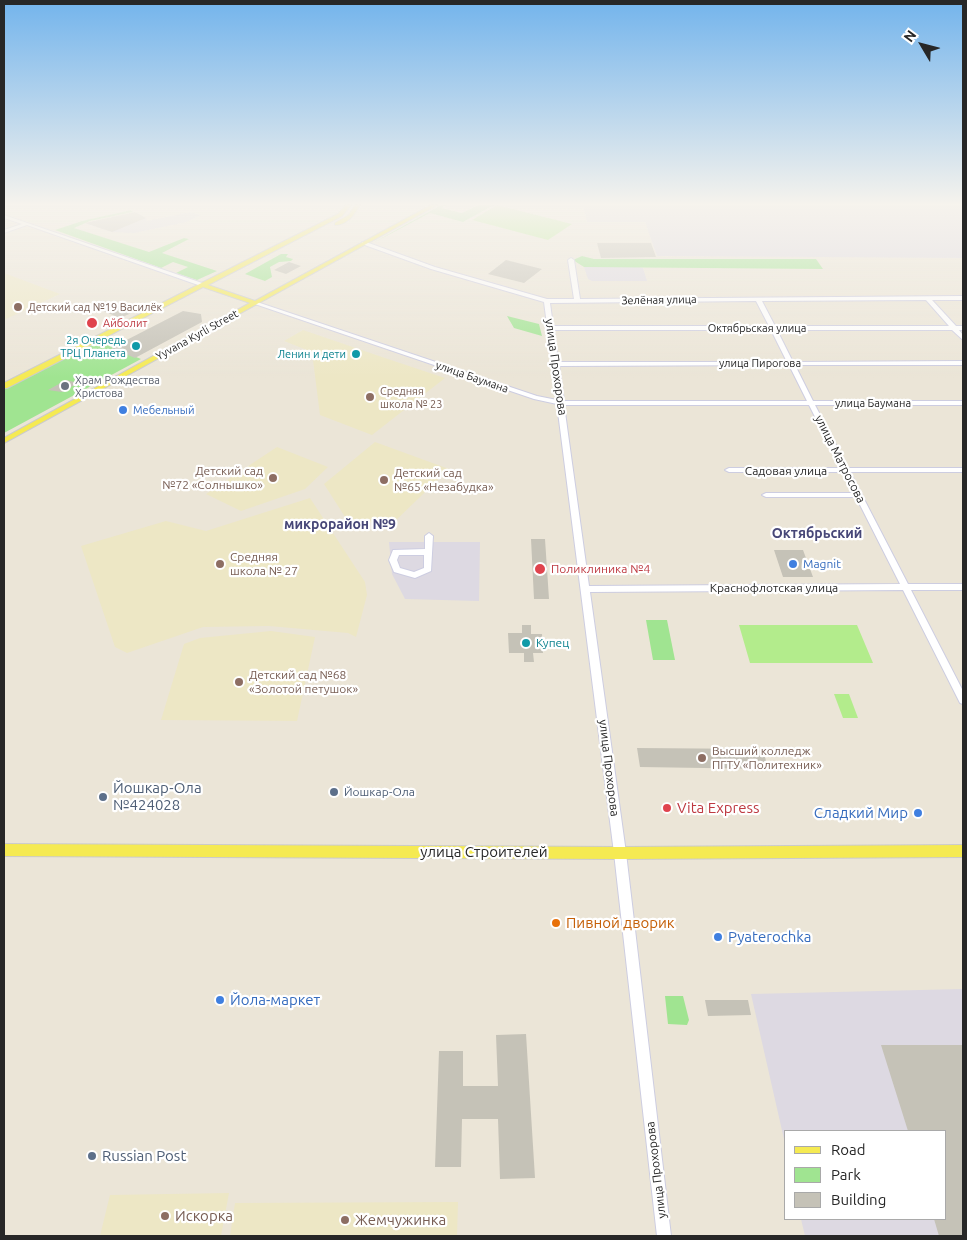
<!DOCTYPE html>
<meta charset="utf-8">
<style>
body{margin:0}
#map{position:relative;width:967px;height:1240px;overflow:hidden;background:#ebe5d7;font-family:Ubuntu,sans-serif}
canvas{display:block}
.frame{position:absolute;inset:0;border:5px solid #272727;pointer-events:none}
.legend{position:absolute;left:784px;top:1130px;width:162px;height:90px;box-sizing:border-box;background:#fff;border:1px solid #a9a9a9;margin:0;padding:6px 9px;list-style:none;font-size:15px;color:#272727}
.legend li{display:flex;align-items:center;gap:10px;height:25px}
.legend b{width:25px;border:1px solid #a9a9a9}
.north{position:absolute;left:897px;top:20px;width:50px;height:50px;-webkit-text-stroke:4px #fff;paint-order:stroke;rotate:307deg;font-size:14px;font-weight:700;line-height:20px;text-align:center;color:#272727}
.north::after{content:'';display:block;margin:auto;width:18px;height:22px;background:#272727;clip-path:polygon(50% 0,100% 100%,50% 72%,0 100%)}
</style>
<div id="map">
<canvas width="967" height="1240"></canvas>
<div class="frame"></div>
<ul class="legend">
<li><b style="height:6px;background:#f5ea52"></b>Road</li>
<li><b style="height:14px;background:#a0e491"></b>Park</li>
<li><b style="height:14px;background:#c5c2b7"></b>Building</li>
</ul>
<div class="north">N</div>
</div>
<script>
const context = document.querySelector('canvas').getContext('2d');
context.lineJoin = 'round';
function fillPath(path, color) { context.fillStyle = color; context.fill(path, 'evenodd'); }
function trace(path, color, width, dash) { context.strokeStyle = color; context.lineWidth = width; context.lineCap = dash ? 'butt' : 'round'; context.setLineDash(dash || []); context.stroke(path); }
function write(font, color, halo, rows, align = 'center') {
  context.font = font + ' Ubuntu,sans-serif'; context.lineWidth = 4.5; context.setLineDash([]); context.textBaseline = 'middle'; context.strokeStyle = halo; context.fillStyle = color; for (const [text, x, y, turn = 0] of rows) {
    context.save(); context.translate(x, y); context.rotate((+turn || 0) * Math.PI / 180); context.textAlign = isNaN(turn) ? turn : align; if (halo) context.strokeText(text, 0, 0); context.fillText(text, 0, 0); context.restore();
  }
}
fillPath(new Path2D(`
 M583,205h380v53l-306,-2 -12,-34h-58z
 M135,212l11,6 1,3 43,-9 11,3 -14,7 -53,11 -22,-1 -25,-8z
 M584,267h55l4,1 4,13h-55l-4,-2z
 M389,542h91l-1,59 -74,-2 -13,-25z
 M963,989v247h-158l-4,-17h145v-88h-160v17l-35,-154z`), '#ddd9e2');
fillPath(new Path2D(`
 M4,273l56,21 -56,26z
 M303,330l82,28 60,20 -73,57 -52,-20 -8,-63 -28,-11z
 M375,442l74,27 -58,56 -44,-5 -23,-36z
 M277,447l51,20 -23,22 -64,22 -35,-17z
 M310,498l55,84 2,13 -11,42 -8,-4 -79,-7 -66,1 -76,26 -12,-6 -34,-101 85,-25 40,10z
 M271,631l44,6 -18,84 -136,-1 23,-76 16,-6z
 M229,1193l-8,43h-121l10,-41z
 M458,1202l-1,34h-227l5,-33z`), '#ede7c5');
fillPath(new Path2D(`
 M441,205h5l-4,3 20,5 16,-8h16l-31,17 -33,-9 -57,30z
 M131,210l2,2 -43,9 -16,7 75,24 35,-14 5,1 -27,14 55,18 -20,9 -21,-7 12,-6 -15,-5 -12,6 -106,-38 27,-9z
 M281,254h7l-2,3 7,2 -2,2 -12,1 -9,5 2,10 -7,4 -20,-7z
 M582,256l12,3h222l7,10 -239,-2 -11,-7z
 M507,316l32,8 3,12 -28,-8z
 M103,338l11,5 -5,3 32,13 -137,74v-44z
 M646,620h21l8,40h-22z
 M665,996h18l6,24 -2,5 -19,-1z`), '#a0e491');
fillPath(new Path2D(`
 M497,205l75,19 -24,16 -76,-20z
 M739,625h118l16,38h-123z
 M834,694h15l9,24h-15z`), '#b3ec8c');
fillPath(new Path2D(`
 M135,212l11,6 -34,14 -27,-9z
 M597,243h54l5,14 -55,1z
 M506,260l36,9 -18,14 -36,-9z
 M289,262l12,4 -15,8 -12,-4z
 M116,305l18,7 -14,6 -17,-7z
 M183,311l18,3 1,8 -67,36 -24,-10z
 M66,380l12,3 -16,9 -14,-2z
 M531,539h14l4,60h-15z
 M774,550h29l10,27h-30z
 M522,625h9v9h11l1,19h-10l1,9h-10v-9h-15l-1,-20h14z
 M637,748l126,1 5,20 -128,-2z
 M705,1000h43l3,15 -43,1z
 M526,1034l9,144 -35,1 -2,-60h-36l-1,48h-26l4,-116h24v35h35l-2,-51z
 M881,1045h82v191h-24l-5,-17h12v-88h-38z`), '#c5c2b7');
const minor = new Path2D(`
 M4,215l201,69 1,1 -5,1 -174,-61 -23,8v-3l18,-6 -18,-6z
 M362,242h4l69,25 112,32h27l-6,-39 3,-2 3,2 6,39 383,-3v4h-31l24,26h7v4h-4l4,5v5l-11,-10h-175l16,32 170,-1v4h-168l18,36h150v4h-148l33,63h115v4h-113l58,112h55v6h-52l52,101v13l-3,-1 -57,-113 -313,2 36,261 45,383h-14l-43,-383 -57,-449 -23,-5 -282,-96 5,-1 280,94 20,4 -13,-98 -113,-33 -69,-25zM926,300l23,26h-174l-13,-25zM756,301l13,25h-216l-3,-23zM554,330h217l16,32h-229zM789,365l18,36h-243l-5,-35zM564,405h245l32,63h-112l-4,2 4,2h114l10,21h-87l-4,2 4,2h90l44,87 -311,2z
 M429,533l4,3 -2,35 -16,7 -21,-6 -5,-12 4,-10 32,-1v-13zM399,555h25v13l-10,4 -14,-4 -3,-8z`);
const major = new Path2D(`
 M346,205h5l-9,11 -134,69 47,16 176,-96h6l-433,238v-5l246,-135 -47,-16 -196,101h-3v-5l334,-169z
 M355,205h5c-6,10 -13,20 -25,20v-2l14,-8z
 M4,844l616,3 343,-2v12l-343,2 -616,-3z`);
trace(minor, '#cdcde1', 2);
trace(major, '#cbcbcb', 2);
fillPath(minor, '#fff');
fillPath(major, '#f5ea52');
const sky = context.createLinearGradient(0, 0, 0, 378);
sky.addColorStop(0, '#73b4ec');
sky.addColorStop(0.54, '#f6f3ed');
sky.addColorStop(1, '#f6f3ed00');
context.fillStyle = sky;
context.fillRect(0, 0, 967, 378);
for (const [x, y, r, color] of [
 [18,307,5,"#8d6e63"],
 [92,323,6,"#e0444e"],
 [136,346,5,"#0f9aa8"],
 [356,354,5,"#0f9aa8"],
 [65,386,5,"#6b7280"],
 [370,397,5,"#8d6e63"],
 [123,410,5,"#3f7fe0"],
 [273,478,5,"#8d6e63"],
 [384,480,5,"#8d6e63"],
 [220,564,5,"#8d6e63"],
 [793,564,5,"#3f7fe0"],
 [540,569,6,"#e0444e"],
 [526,643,5,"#0f9aa8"],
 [239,682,5,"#8d6e63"],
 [702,758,5,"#8d6e63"],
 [334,792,5,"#5c6f8a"],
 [103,797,5,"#5c6f8a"],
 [667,808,5,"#e0444e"],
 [918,813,5,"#3f7fe0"],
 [556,923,5,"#e8710a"],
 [718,937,5,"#3f7fe0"],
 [220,1000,5,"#3f7fe0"],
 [92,1156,5,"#5c6f8a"],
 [165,1216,5,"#8d6e63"],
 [345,1220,5,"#8d6e63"]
]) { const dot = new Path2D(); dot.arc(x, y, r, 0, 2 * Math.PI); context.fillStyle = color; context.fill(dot); trace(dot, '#fff', 2); }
write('11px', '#272727', '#fff', [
 ["Зелёная улица",659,300,-1],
 ["Октябрьская улица",757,328],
 ["Yyvana Kyrli Street",197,335,-29],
 ["улица Пирогова",760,363],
 ["улица Баумана",472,377,19],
 ["улица Баумана",873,403]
]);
write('11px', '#785e54', '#fff', [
 ["Детский сад №19 Василёк",28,307],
 ["Средняя",380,391],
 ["школа № 23",380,404]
], 'left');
write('11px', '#be3a42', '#fff', [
 ["Айболит",103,323]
], 'left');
write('11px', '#0d838f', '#fff', [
 ["2я Очередь",126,340],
 ["ТРЦ Планета",126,353],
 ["Ленин и дети",346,354]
], 'right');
write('11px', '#5b616d', '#fff', [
 ["Храм Рождества",75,380],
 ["Христова",75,393]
], 'left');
write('11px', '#366cbe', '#fff', [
 ["Мебельный",133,410]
], 'left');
write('12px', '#272727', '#fff', [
 ["улица Прохорова",556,367,82],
 ["улица Матросова",840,459,63],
 ["Садовая улица",786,471],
 ["Краснофлотская улица",774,588],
 ["улица Прохорова",609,768,83],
 ["улица Прохорова",656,1170,-97]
]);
write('12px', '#785e54', '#fff', [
 ["Детский сад",263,471,"right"],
 ["№72 «Солнышко»",263,485,"right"],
 ["Детский сад",394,473],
 ["№65 «Незабудка»",394,487],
 ["Средняя",230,557],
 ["школа № 27",230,571],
 ["Детский сад №68",249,675],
 ["«Золотой петушок»",249,689],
 ["Высший колледж",712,751],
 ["ПГТУ «Политехник»",712,765]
], 'left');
write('12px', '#366cbe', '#fff', [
 ["Magnit",803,564]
], 'left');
write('12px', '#be3a42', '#fff', [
 ["Поликлиника №4",551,569]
], 'left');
write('12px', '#0d838f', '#fff', [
 ["Купец",536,643]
], 'left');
write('12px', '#4e5e75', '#fff', [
 ["Йошкар-Ола",344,792]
], 'left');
write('bold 14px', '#474778', '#fff', [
 ["микрорайон №9",340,524],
 ["Октябрьский",817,533]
]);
write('15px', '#4e5e75', '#fff', [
 ["Йошкар-Ола",113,788],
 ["№424028",113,805],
 ["Russian Post",102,1156]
], 'left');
write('15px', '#be3a42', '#fff', [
 ["Vita Express",677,808]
], 'left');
write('15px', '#366cbe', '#fff', [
 ["Сладкий Мир",908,813,"right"],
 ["Pyaterochka",728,937],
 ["Йола-маркет",230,1000]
], 'left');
write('15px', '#272727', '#fff', [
 ["улица Строителей",484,852]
]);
write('15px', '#c56008', '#fff', [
 ["Пивной дворик",566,923]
], 'left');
write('15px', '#785e54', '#fff', [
 ["Искорка",175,1216],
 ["Жемчужинка",355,1220]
], 'left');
</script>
